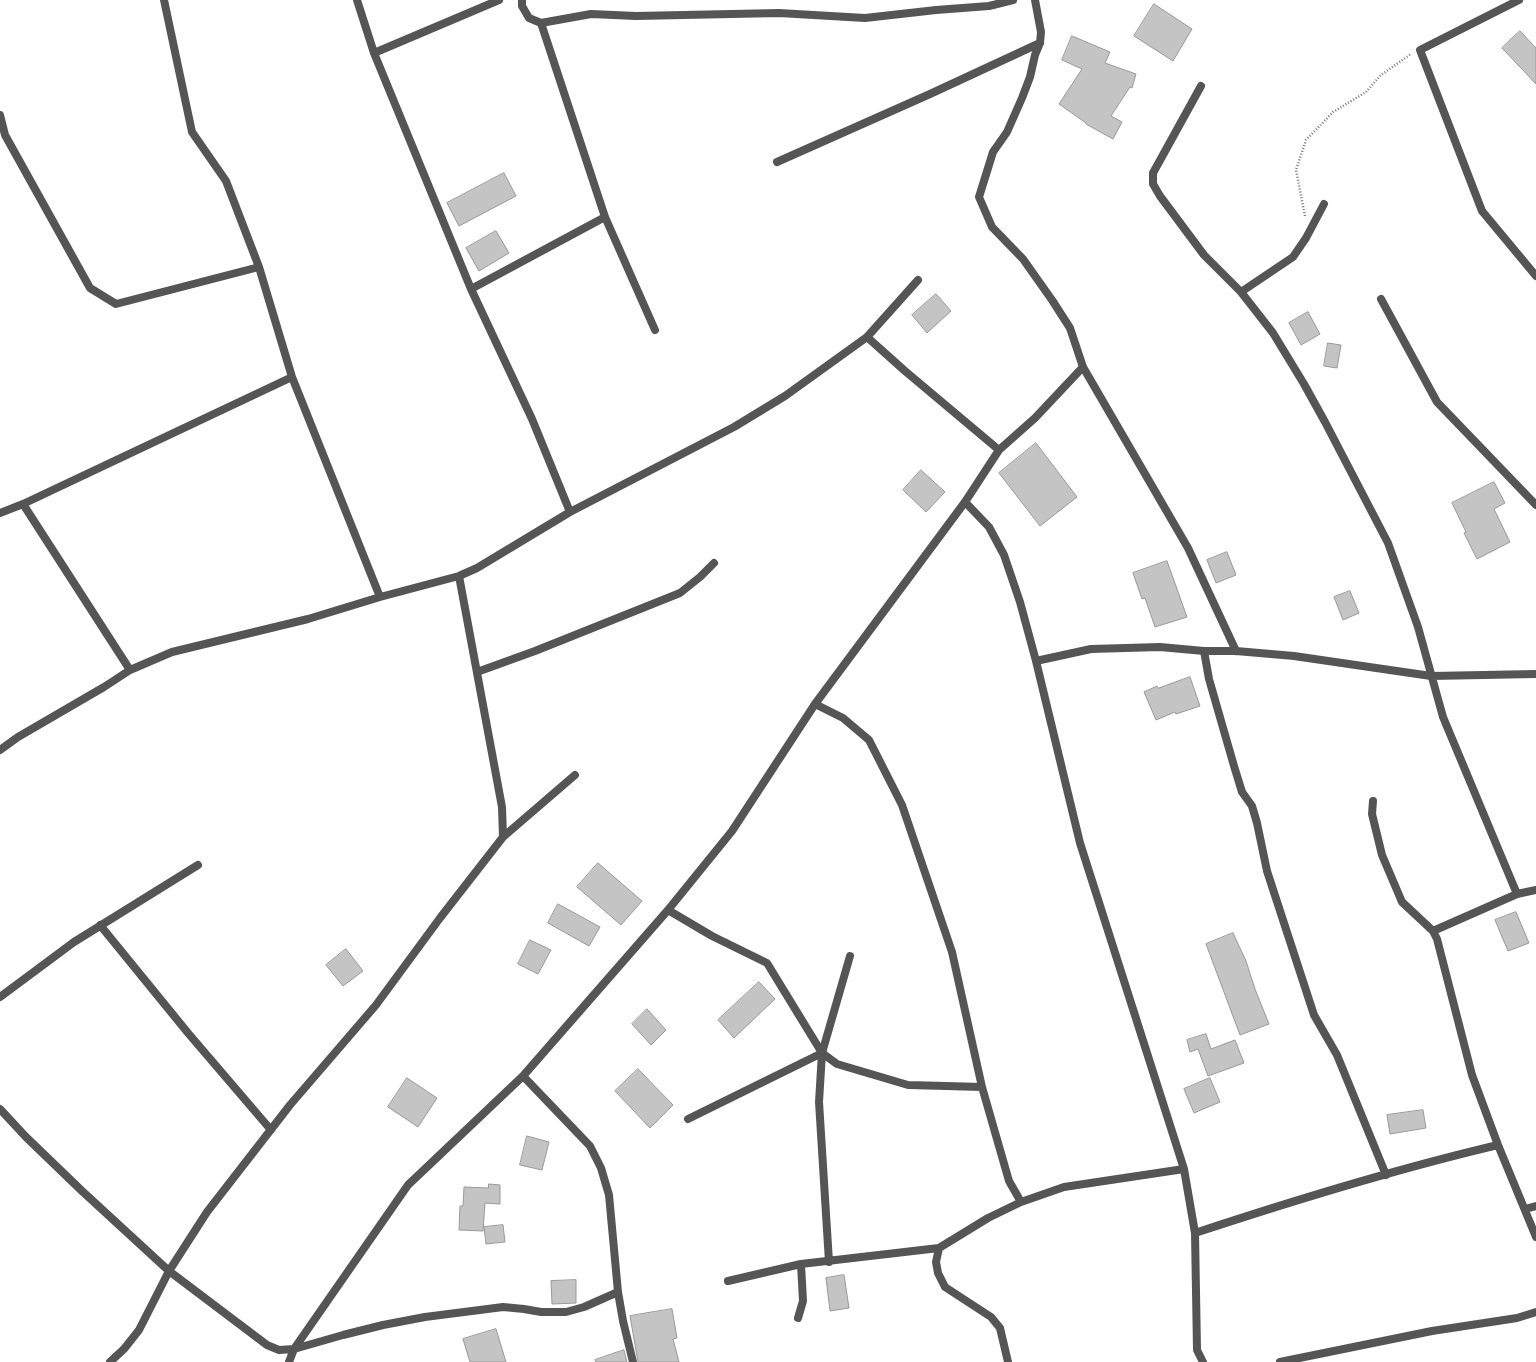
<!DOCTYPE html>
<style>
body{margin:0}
canvas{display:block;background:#fff}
</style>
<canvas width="1536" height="1362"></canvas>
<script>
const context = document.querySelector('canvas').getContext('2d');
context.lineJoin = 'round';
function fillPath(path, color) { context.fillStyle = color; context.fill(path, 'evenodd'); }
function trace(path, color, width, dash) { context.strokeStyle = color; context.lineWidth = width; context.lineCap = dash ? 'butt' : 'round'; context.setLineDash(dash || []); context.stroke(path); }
const building = new Path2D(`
 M1154,4l38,25 -19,32 -39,-25z
 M1520,31l16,17v36l-34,-36z
 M1072,36l38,16 -5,11 31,11 -4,14 -2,-1 -19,29 11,6 -9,17 -27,-15v-1l-27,-19 23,-35 -20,-9z
 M504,173l12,23 -57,30 -12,-23z
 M496,231l13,22 -30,18 -13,-23z
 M936,294l15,17 -24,22 -15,-18z
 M1308,312l12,22 -19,11 -12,-22z
 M1328,343l13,2 -4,23 -13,-2z
 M1036,443l41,54 -37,29 -41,-53z
 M921,470l24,22 -19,20 -23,-22z
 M1494,482l11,21 -11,6 16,33 -33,17 -13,-26 2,-1 -14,-29z
 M1227,552l9,23 -20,8 -9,-23z
 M1167,561l20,56 -32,10 -10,-29 -3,1 -9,-26z
 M1350,591l9,22 -16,7 -9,-23z
 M1190,677l10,29 -24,8 -1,-2 -19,8 -12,-28 13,-6 1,2z
 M598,863l44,38 -21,24 -44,-38z
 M558,904l42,23 -11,19 -41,-23z
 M1516,912l13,31 -21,8 -13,-31z
 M1233,933l13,28 9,28 14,35 -29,11 -34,-91z
 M530,940l21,10 -13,24 -20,-10z
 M346,949l17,22 -20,15 -17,-21z
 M759,982l16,17 -41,39 -16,-18z
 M647,1009l19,21 -15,15 -19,-21z
 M1206,1034l5,15 24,-9 9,23 -36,13 -10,-27 -8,3 -3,-12z
 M638,1069l35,36 -23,23 -35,-37z
 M407,1078l30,20 -19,29 -30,-20z
 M1210,1078l10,24 -26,11 -10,-24z
 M1423,1110l3,18 -36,6 -3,-19z
 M527,1136l22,6 -7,28 -22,-5z
 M489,1184l11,1v19l-15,-1 -2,28 -24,-1 1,-24h3l1,-19 24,1z
 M503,1225l2,17 -19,2 -2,-17z
 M844,1275l5,33 -19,3 -4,-33z
 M576,1280v23l-24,1 -1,-23z
 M672,1309l5,29 -4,1 6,23h-41l-8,-46z
 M496,1329l10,33h-36l-7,-23z
 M624,1350l3,12h-31l-1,-2z`);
fillPath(building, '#c4c4c4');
trace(building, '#999', 1);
trace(new Path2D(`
 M1305,216l-9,-46 10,-30 27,-28 33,-20 15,-17 30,-21`), '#777', 2.5, [1, 2]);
trace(new Path2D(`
 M164,0l28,132 34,49 33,86 33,110 88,220
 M357,0l17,53 97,236 61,130 38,93
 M522,0v6l7,12 12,5 50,-9 45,2 143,-3 86,5 71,-8 53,-4 24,-6
 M1035,0l6,32 -1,11 -5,12 -5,22 -8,21 -15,34 -14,20 -14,45 13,30 31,32 29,41 18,28 13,39 105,181 48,103
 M1519,0l-99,50 62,161 54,65
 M541,23l64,194 50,113
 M374,53l125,-53
 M1201,86l-48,87v11l7,12 44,59 37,37 32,41 31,51 21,38 63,121 30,84 25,90 74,177
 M0,115l5,20 85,153 26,16 143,-37
 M777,162l153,-68 110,-51
 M471,289l134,-72
 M1241,292l52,-35 13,-19 18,-34
 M1381,299l56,103 99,103
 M867,337l38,34 94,79
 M965,502l24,25 15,28 16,47 16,59 44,182 104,326 11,64 2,117 6,12
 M23,504l107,166
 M0,513l23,-9 269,-127
 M459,576l43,231 1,30
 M1204,651l5,28 25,87 8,26 10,14 5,17 10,48 47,144 23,40 49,120
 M1036,661l55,-12 69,-2 44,4h32l58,5 137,20 105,-2
 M477,672l58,-21 145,-58 20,-16 14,-14
 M815,704l28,14 26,22 33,65 50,147 30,135 27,94 12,21
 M0,750l18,-13 86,-50 26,-17 42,-18 136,-33 72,-22 79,-21 18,-8 93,-56 164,-85 51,-31 82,-59 51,-57
 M1373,801l-1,13 10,41 20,47 31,29 4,8 35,136 26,70 38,92
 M668,910l44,26 55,27 55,90 15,11 71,21 74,2
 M100,925l88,108 83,97
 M1433,931l84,-37 19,-4
 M0,997l74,-55 124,-77
 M523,1076l67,70 11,22 8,27 9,97 5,29 10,41
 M0,1109l26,28 56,54 87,80 98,74 12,5 15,-1 49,-14 40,-10 42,-8 78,-10 21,2 17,3h25l18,-5 34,-15
 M688,1119l134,-66
 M1525,1209l11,-3
 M1195,1233c100,-33 201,-64 303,-88
 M829,1262l-10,-160 3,-49 28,-97
 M728,1281l73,-17 138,-16
 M798,1318l5,-17 -2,-37
 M110,1362l14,-13 15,-19 30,-59 38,-59 83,-107 86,-100 64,-87 63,-81 72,-62
 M289,1362l5,-13 114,-164 115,-109 145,-166 64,-79 83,-127 150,-202 34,-52 36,-32 48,-51
 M1008,1362l-8,-34 -9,-11 -46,-30 -7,-14 -2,-11 3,-14 49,-30 33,-16 43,-15 120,-18
 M1280,1362l152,-31 85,-13 19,-6`), '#555', 8);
</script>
